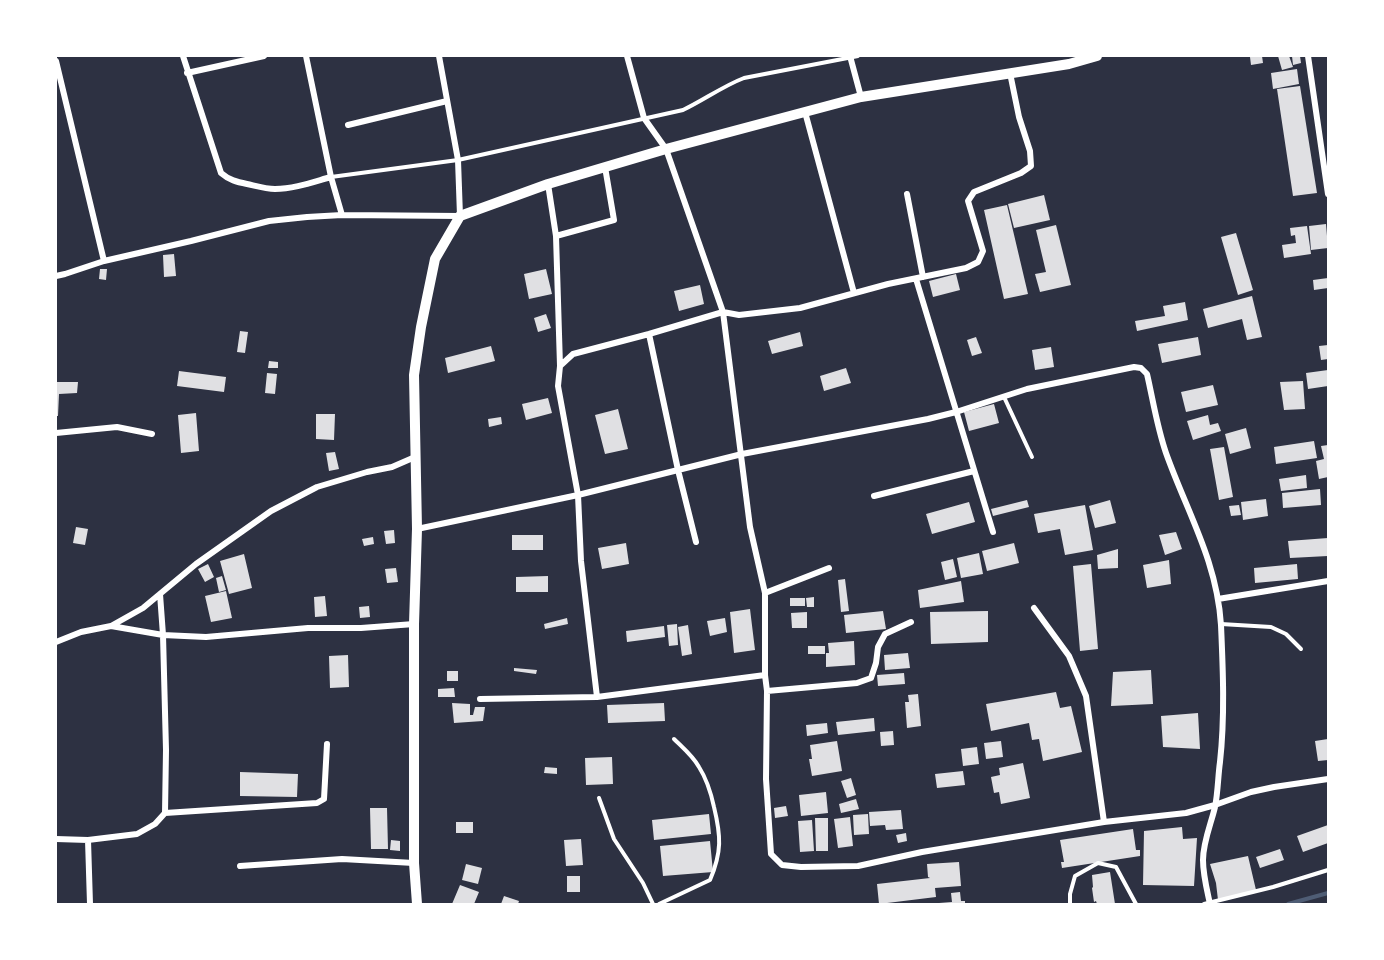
<!DOCTYPE html>
<style>
body{margin:0}
#map{position:relative;width:1384px;height:960px;overflow:hidden;background:#2d3142;font-family:Ubuntu,sans-serif}
canvas{display:block}
.frame{position:absolute;inset:0;border:57px solid #fff;pointer-events:none}
</style>
<div id="map">
<canvas width="1384" height="960"></canvas>
<div class="frame"></div>
</div>
<script>
const context = document.querySelector('canvas').getContext('2d');
context.lineJoin = 'round';
function trace(path, color, width, dash) { context.strokeStyle = color; context.lineWidth = width; context.lineCap = dash ? 'butt' : 'round'; context.setLineDash(dash || []); context.stroke(path); }
function fillPath(path, color) { context.fillStyle = color; context.fill(path, 'evenodd'); }
trace(new Path2D(`
 M1288,904l40,-11`), '#4f5d75', 4);
fillPath(new Path2D(`
 M1262,56l1,7 -12,2 -1,-8z
 M1278,56h11l4,11 -11,3z
 M1292,56h8l1,7 -8,2z
 M1297,69l2,15 -26,5 -2,-16z
 M1300,86l17,107 -24,3 -16,-107z
 M1044,195l6,25 -36,8 -6,-24z
 M1007,205l21,89 -24,5 -20,-89z
 M1326,224l2,24 -17,2 -2,-24z
 M1056,225l15,60 -31,7 -5,-18 11,-2 -10,-42z
 M1307,226l4,28 -27,4 -2,-13 14,-2 -1,-8 -4,1 -1,-8z
 M1236,233l17,57 -15,5 -17,-58z
 M174,254l2,22 -12,1 -1,-22z
 M100,269h7l-1,11 -7,-1z
 M546,269l6,25 -23,5 -5,-25z
 M956,274l4,16 -27,7 -4,-16z
 M1328,278v10l-14,2 -1,-10z
 M700,285l4,19 -25,7 -5,-20z
 M1252,296l10,41 -15,3 -5,-21 -34,9 -5,-19z
 M1185,302l3,18 -51,11 -2,-10 30,-5 -2,-10z
 M546,314l5,14 -13,4 -4,-14z
 M240,331l8,1 -3,21 -8,-1z
 M800,332l3,14 -31,8 -4,-13z
 M976,337l6,16 -10,3 -5,-16z
 M1198,337l3,18 -39,8 -4,-19z
 M1328,345v14l-7,1 -2,-14z
 M491,346l4,15 -47,12 -3,-15z
 M1051,347l3,20 -19,3 -3,-20z
 M269,361l9,1v6h-10z
 M846,368l5,15 -27,8 -4,-15z
 M1328,370v16l-20,3 -2,-16z
 M179,371l47,6 -2,15 -47,-6z
 M267,373l10,1 -2,20 -10,-1z
 M1303,381l2,28 -21,1 -4,-28z
 M56,382h22l-1,11 -18,1 -1,22h-2z
 M1213,385l5,20 -32,7 -5,-20z
 M548,398l4,15 -26,7 -4,-16z
 M994,404l5,19 -30,8 -5,-19z
 M618,409l10,40 -23,5 -10,-39z
 M196,413l3,38 -18,2 -3,-38z
 M316,414h19l-1,26 -18,-1z
 M1208,415l2,10 8,-2 3,8 -28,9 -6,-19z
 M501,417l1,7 -13,3 -1,-8z
 M1246,428l5,20 -21,6 -5,-20z
 M1314,441l3,17 -41,6 -2,-17z
 M1328,445v32l-9,2 -3,-18 8,-2 -3,-13z
 M1224,447l9,50 -14,3 -9,-51z
 M335,452l4,17 -10,2 -3,-18z
 M1306,475l1,13 -26,3 -2,-12z
 M1320,489l1,16 -38,3 -1,-15z
 M1266,499l2,17 -25,4 -2,-18z
 M1027,500l2,7 -36,9 -2,-7z
 M1110,500l6,23 -21,5 -6,-22z
 M969,502l6,20 -43,12 -6,-20z
 M1085,505l8,45 -28,5 -5,-26 -22,4 -4,-19z
 M1239,505l2,10 -10,1 -2,-10z
 M76,527l12,2 -3,16 -12,-2z
 M394,530l1,13 -9,1 -2,-13z
 M1176,532l6,17 -17,6 -6,-20z
 M512,535h31v15h-31z
 M373,537l1,7 -10,2 -2,-7z
 M1328,538v18l-38,2 -2,-17z
 M626,543l3,21 -27,5 -4,-21z
 M1014,543l5,20 -32,8 -5,-20z
 M1118,549v19l-20,1 -1,-14z
 M979,553l4,21 -22,4 -4,-20z
 M244,554l8,34 -23,6 -9,-33z
 M953,559l4,18 -12,3 -4,-18z
 M1169,560l2,24 -24,4 -4,-23z
 M208,564l6,13 -9,5 -7,-13z
 M1091,564l7,85 -18,2 -7,-85z
 M1297,564l1,15 -43,4 -1,-15z
 M396,568l2,14 -11,1 -2,-14z
 M222,576l4,14 -7,2 -3,-14z
 M548,576v16h-32v-15z
 M845,579l4,32 -8,1 -3,-32z
 M961,581l3,21 -44,6 -2,-18z
 M226,591l6,27 -21,4 -6,-26z
 M325,596l2,20 -12,1 -1,-20z
 M814,597v10h-7l-1,-9z
 M790,598h15v8h-15z
 M369,606l1,11 -10,1 -1,-11z
 M750,609l5,41 -21,3 -4,-41z
 M883,611l3,18 -40,4 -2,-18z
 M988,611v31l-57,2 -1,-32z
 M807,612v16h-15l-1,-15z
 M567,618l1,6 -23,5 -1,-5z
 M725,618l2,14 -17,4 -3,-15z
 M677,624l1,21 -9,1 -2,-21z
 M688,625l4,29 -10,2 -4,-29z
 M664,626l1,11 -38,5 -1,-11z
 M854,641l1,24 -29,2v-14h3l-1,-10z
 M808,646h17v8h-17z
 M908,653l2,15 -25,2 -1,-15z
 M348,655l1,32 -19,1 -1,-32z
 M514,668l23,2 -1,4 -22,-3z
 M1151,670l2,34 -42,2 2,-34z
 M447,671h11v10h-11z
 M904,673l1,11 -27,2 -1,-11z
 M454,688l1,9h-17v-8z
 M1056,692l4,16 11,-2 11,46 -39,9 -4,-22 -7,1 -3,-17 -38,8 -5,-27z
 M918,694l3,32 -14,2 -2,-26h4l-1,-7z
 M452,703l18,1v11h3l2,-8h10l-2,14 -29,2z
 M664,703l1,18 -57,2 -1,-18z
 M1198,713l2,36 -37,-2 -2,-31z
 M874,718l1,13 -37,4 -2,-13z
 M827,723l1,10 -21,3 -1,-11z
 M893,731l1,14 -13,1 -1,-14z
 M1328,739v21l-10,1 -3,-20z
 M837,741l5,30 -30,5 -3,-17h3l-2,-14z
 M1001,741l2,16 -17,2 -2,-16z
 M977,747l2,17 -16,2 -2,-17z
 M612,757l1,27 -27,1 -1,-27z
 M1023,763l7,35 -29,6 -2,-12 -5,1 -3,-16 9,-2 -1,-7z
 M545,767l12,1v6l-13,-1z
 M963,771l2,14 -28,3 -2,-14z
 M240,772l58,2 -1,23 -57,-1z
 M851,778l5,17 -9,3 -6,-17z
 M826,792l2,21 -27,3 -2,-21z
 M856,799l3,10 -18,4 -2,-9z
 M786,806l2,10 -13,2 -1,-10z
 M370,808h17l1,41h-17z
 M901,810l2,19 -17,1 -1,-5 -15,1 -1,-14z
 M709,814l2,20 -57,6 -2,-20z
 M868,814l1,20 -15,1 -1,-20z
 M850,817l3,29 -15,2 -4,-29z
 M815,818h13v33h-12z
 M812,820l2,31 -14,1 -2,-31z
 M456,822h17v11h-17z
 M1328,825v18l-25,9 -6,-16z
 M1182,827l1,12 14,-1 -3,48 -51,-1 1,-54z
 M1133,829l3,21h4v6l-78,12 -1,-6h3l-4,-22z
 M906,833l1,8 -9,2 -2,-8z
 M581,839l2,26 -17,1 -2,-26z
 M391,840l9,1v10l-10,-1z
 M710,841l3,31 -50,4 -3,-30z
 M1280,849l4,11 -24,8 -4,-11z
 M1248,856l8,34 -38,10 -2,-17 -6,-19z
 M959,862l2,24 -26,2 1,9 -57,7 -2,-20 53,-6 -2,-1 -1,-13z
 M466,864l16,4 -4,16 -16,-4z
 M1110,872l5,32h-18l-1,-3 -2,1 -2,-14 1,-1 -1,-12z
 M567,876h13v16h-13z
 M460,885l19,7 -5,12h-22z
 M960,892l1,9h4v3h-26v-1l13,-1 -1,-9z
 M504,896l15,5 -1,3h-17z`), '#e0e0e3');
trace(new Path2D(`
 M331,177l127,-17 225,-50c21,-10 40,-24 61,-32l114,-22
 M1004,397l28,60
 M1221,624l50,3 15,7 15,15
 M599,798l15,41 29,44 10,21
 M659,904l51,-24c12,-28 11,-44 4,-73 -3,-14 -8,-29 -15,-40 -6,-11 -17,-20 -25,-28
 M1070,904v-10l5,-18 23,-13 18,4 20,37
 M1204,904l69,-17 55,-17`), '#fff', 4);
trace(new Path2D(`
 M183,56l38,117c8,7 16,9 26,11 9,2 19,5 28,5 19,0 38,-7 56,-12
 M306,56l25,121 11,38
 M627,56l17,62 22,31 57,163 27,215 15,66v82l2,16 -1,88 5,75 11,11 19,2 57,-1 64,-14 182,-30 82,-9 29,-8 36,-13 23,-5 54,-8
 M850,56l11,41
 M1308,56l20,138
 M56,61l48,200
 M187,73l77,-17
 M805,112l49,181
 M348,125l99,-24
 M548,184l8,52 4,130
 M907,194l16,83
 M556,236l58,-16 -9,-53
 M56,276l9,-2 39,-13 87,-20 78,-20 38,-4 35,-2 118,1 -2,-56 -19,-104
 M916,279l77,253
 M649,334l29,136 18,72
 M56,433l61,-6 35,7
 M874,496l100,-25
 M417,529l161,-34 164,-41 186,-35 28,-7 71,-23 107,-22 7,1 6,6c6,26 10,53 19,79 21,59 51,108 55,172 2,45 4,92 -1,137 -2,14 -2,30 -5,45 -4,17 -12,35 -12,53 0,15 4,30 7,44
 M765,593l64,-25
 M1218,599l110,-18
 M1034,608l35,48 17,40 18,126
 M111,626l32,-18 53,-44 75,-53 46,-24 50,-15 25,-5 23,-10
 M56,642l25,-10 30,-6 52,9 43,2 102,-9h53l53,-4
 M767,691l90,-8 14,-5 5,-15 2,-16 7,-13 26,-12
 M597,697l-16,-136 -3,-66 -20,-109 2,-20 13,-12 76,-20 74,-22 16,3 61,-7 88,-24 78,-16 12,-6 5,-11 -15,-50 6,-9 47,-19 10,-7 -1,-15 -11,-34 -9,-44
 M480,699l117,-2 168,-22
 M165,813l152,-10 7,-4 3,-55
 M56,839l32,1 49,-6 18,-10 10,-11 1,-63 -3,-115 -3,-41
 M88,840l2,64
 M240,866l102,-7 72,4`), '#fff', 6);
trace(new Path2D(`
 M417,904l-3,-41v-239l3,-95 -3,-154 7,-48 14,-68 25,-43 88,-32 118,-35 195,-52 208,-33 28,-8`), '#fff', 10);
</script>
